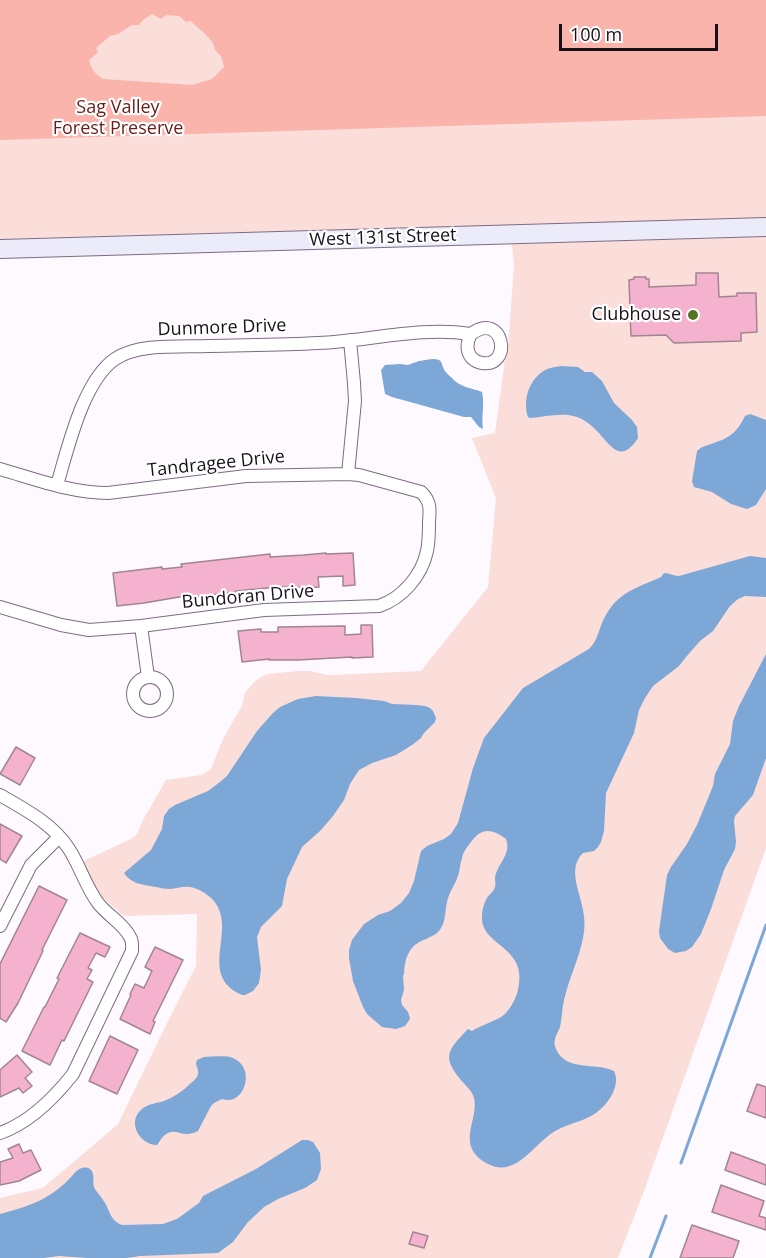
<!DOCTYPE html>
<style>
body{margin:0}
#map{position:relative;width:766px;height:1258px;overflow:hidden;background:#fdf9fe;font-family:"Open Sans",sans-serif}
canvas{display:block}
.scale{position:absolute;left:559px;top:24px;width:159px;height:27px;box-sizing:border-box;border:3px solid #171019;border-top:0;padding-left:8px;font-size:18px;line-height:21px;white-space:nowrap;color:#171019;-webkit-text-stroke:4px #fff;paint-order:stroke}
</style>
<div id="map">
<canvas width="766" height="1258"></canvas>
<div class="scale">100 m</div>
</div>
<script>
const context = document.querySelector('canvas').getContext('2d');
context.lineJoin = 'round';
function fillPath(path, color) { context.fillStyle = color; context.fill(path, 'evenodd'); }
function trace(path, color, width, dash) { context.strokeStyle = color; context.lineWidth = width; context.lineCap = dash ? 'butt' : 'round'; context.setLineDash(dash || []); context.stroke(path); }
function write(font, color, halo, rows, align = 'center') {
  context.font = font + ' "Open Sans",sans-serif'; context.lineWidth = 4.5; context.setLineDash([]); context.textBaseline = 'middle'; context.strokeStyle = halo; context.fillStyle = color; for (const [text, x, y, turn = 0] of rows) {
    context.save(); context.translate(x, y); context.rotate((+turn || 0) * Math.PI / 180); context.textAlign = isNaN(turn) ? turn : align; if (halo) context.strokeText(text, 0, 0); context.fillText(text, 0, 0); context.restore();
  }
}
fillPath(new Path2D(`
 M0,0h766v218l-766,21z
 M766,237v611l-122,343 -26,67h-618v-60l43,-10 75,-64 52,-107 26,-51 1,-52 -73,2 -22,-19 -7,-11 -11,-25 47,-22 6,-5 6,-14 23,-40 35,-5 10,-6 12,-30 19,-33 3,-13 9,-11 7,-5 7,-3 30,-3h12l17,4h7l87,-4 67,-84 8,-89 -24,-60 23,-5 10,-73 3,-11 6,-84 -2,-21z`), '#fbddd9');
fillPath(new Path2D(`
 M0,0h766v116l-766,24zM152,14l9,5 5,-4 13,1 7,6 5,-1c8,9 23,17 24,29l6,6 3,11 -12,12 -20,6 -89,-6c-8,-5 -12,-10 -14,-19l9,-8 -2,-4 14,-12 8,-2 14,-9h7l4,-5z`), '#fbb4ac');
fillPath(new Path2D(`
 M432,359c12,0 8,4 13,12 2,2 4,5 7,7 7,9 20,10 30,14 3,13 -1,25 1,37l-4,-2 -8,-10h-7l-72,-20 -7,-3 -4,-24 4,-5 15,-1 8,1 11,-4z
 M561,366l17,1 7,5h7l10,9 12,22 18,17 5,7 1,11c-18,28 -28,6 -42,-8 -5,-5 -12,-11 -19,-13 -15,-5 -32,0 -47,1l-2,-1c-5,-16 0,-35 14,-45 5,-4 13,-5 19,-6z
 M750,414l16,6v69l-10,16 -9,4 -16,-5 -19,-12 -18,-5 -2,-6 5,-30c4,-4 8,-5 14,-7 18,-6 25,-10 34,-28z
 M750,556l16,2v39l-21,-1 -7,3 -8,7 -17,25 -13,10 -14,16 -7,9 -26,20 -8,12 -6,12 -5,23 -28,60 -2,38 -3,11 -3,5 -4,4 -11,2c-16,15 -3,39 0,57 2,9 2,19 0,28 -4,21 -14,40 -19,62 -2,8 -2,18 -4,27 -3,8 -8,13 -4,22 10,23 40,13 58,22 8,16 -9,38 -23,45 -11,6 -23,8 -34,14 -22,11 -40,49 -69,34 -37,-20 -4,-48 -16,-71 -3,-5 -8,-9 -12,-14 -19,-23 -11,-30 8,-50l4,2c11,-7 25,-10 33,-17 6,-6 11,-16 13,-24 11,-45 -38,-43 -36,-74 0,-6 2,-13 5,-18 2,-3 7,-7 8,-11 1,-2 0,-7 0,-9 2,-14 17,-24 11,-39 -14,-10 -24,-12 -35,3 -4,5 -8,10 -9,16 -2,6 -2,12 -4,18 -3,9 -9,16 -11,26 -2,8 -1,18 -6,26 -3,6 -9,8 -15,11 -17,6 -21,18 -22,35l-1,2 1,14 -3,10 1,5 6,7 2,6 -2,4 -3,4 -9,3 -14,-2 -15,-13 -4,-7 -10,-26 -4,-23v-8l3,-10 12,-16 14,-9 12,-4 11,-8 8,-10 5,-12 7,-30 6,-5 17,-7 7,-5 7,-11 15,-55 11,-30 39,-50 66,-39c8,-8 9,-16 13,-26 13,-30 32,-34 59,-46l3,-4c6,0 9,3 15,3z
 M766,654v104l-13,37 -18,21 -1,5 2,21 -1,7 -11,21 -13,39 -10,25 -9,13 -6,4 -11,2 -7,-4 -8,-11 -1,-7 8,-56 4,-8 16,-23 10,-19 16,-39 2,-12 15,-30 3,-23 6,-15z
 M316,696l40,2 28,3 8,3 24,1 9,1 5,2 3,3 3,7 -1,4 -11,11 -3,5 -9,7 -16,10 -24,8 -13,7 -9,14 -6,16 -11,16 -13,15 -18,16 -15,32 -5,27 -21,21 -4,10 4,33 -2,13 -6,8 -8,4h-3c-46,-20 -3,-66 -29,-95 -5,-6 -17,-13 -24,-13 -7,-1 -13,2 -19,2 -5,0 -9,-1 -14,-2 -12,-2 -25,-3 -32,-14l27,-23 11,-21 2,-13 5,-7 6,-4 33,-14 12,-9 7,-6 30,-45 16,-18 7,-6 18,-8z
 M204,1057c9,0 21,-2 29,1 24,10 11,49 -11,41l-8,4 -3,3 -13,25c-15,8 -20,-3 -30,2 -5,2 -8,8 -11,12 -17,0 -31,-23 -15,-36 6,-5 15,-6 22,-8 10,-4 19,-10 27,-18 4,-3 8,-7 7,-12 0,-3 -2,-5 -2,-8l1,-3z
 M302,1140h6l5,2 7,11 1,16 -4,11 -12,8 -27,11 -14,8 -16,15 -15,20 -15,11 -78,3 -13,2h-40l-28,-2 -16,2h-43v-44c30,-8 51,-15 72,-38 4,-5 9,-10 16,-8 9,4 3,14 7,21 2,4 6,7 8,11 7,9 6,20 19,25l41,-1 14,-5 22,-16 4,-7 53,-27z`), '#7ca7d7');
trace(new Path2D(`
 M681,1163l85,-238
 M650,1258l16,-42`), '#7ca7d7', 3);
const building = new Path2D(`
 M696,273h22l1,24 18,-1v-3h19l1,39 -16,1v8l-67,2 -8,-8 -35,1 -2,-56 5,-1v-2h12v2h3v8l47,-2z
 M326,553v1l27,-1 2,32 -12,1v-10l-25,1 1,10 -11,1v-1h-30l-42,4v1l-51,6v-2l-41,7 -27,3 -4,-33 49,-6v2l20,-2 -1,-3 89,-10v3l34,-2z
 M361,625h11l1,32 -21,1v-1l-54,3h-29v-1l-27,3 -4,-31 23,-2v3h17v-5l67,-1v9l16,-1z
 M16,747l19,11 -15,27 -20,-11z
 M0,824l22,12 -16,27 -6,-4z
 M39,886l28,14 -25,50 1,1 -25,52 -12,19 -6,-4v-54z
 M80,933l30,14 -5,10 -9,-4 -8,15 4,2 -5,9 6,3 -29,59 -2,-1 -12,25 -28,-14 22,-44h1l14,-28 -2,-1z
 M155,947l28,13 -30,61 2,1 -5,12 -30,-15 11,-24 -1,-1 5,-10 9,4 8,-17 -7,-4z
 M110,1036l28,14 -21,44 -28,-13z
 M17,1055l15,17 -7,6 7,8 -9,7 -4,-5 -19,9v-27z
 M757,1084l9,3v31l-19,-7z
 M19,1144l4,9 8,-3 10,20 -22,11 -19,4v-23l13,-4 -5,-9z
 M731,1152l35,13v20l-41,-15z
 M721,1185l43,16 -5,15 7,2v12l-54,-18z
 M692,1225l47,16 -6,17h-53z
 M413,1232l15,4 -4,12 -15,-4z`);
fillPath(building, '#f4b2ce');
trace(building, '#a18590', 1.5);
const street = new Path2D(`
 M0,469c35,10 71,24 108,24l138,-17 102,-2 11,1 62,17c10,9 9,18 8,30 0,10 0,20 -2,29 -5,24 -24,47 -48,55l-115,4 -123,16 -52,4 -28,-5 -61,-18
 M348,474l7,-73 -1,-18 -4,-43
 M57,485c11,-37 26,-104 58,-126 24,-16 65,-12 94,-13 36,-1 72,-1 109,-3 51,-2 102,-17 153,-9 33,-24 42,34 11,29 -16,-3 -17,-18 -11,-29
 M141,626l7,51
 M133 694a17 17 0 1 1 34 0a17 17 0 1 1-34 0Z
 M0,795c26,15 53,29 69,54 11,17 17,38 29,54 9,12 26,21 32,34 3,4 2,9 2,14l-59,123c-19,24 -44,49 -73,59
 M0,926l31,-61 28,-28`);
const secondary = new Path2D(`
 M0,249l766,-22`);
trace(street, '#7d6c82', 14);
trace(secondary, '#7d6c82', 20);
trace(street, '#fff', 12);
trace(secondary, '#ebebfa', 18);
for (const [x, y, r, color] of [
 [693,315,6,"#567226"]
]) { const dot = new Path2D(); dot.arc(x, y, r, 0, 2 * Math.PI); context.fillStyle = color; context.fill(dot); trace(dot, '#fff', 2); }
write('18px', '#6c1b19', '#fff', [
 ["Sag Valley",118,108],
 ["Forest Preserve",118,129]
]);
write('18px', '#171019', '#fff', [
 ["West 131st Street",383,238,-2],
 ["Dunmore Drive",222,328,-2],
 ["Tandragee Drive",216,464,-6],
 ["Bundoran Drive",248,597,-5]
]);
write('18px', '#171019', '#fff', [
 ["Clubhouse",681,315]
], 'right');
</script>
